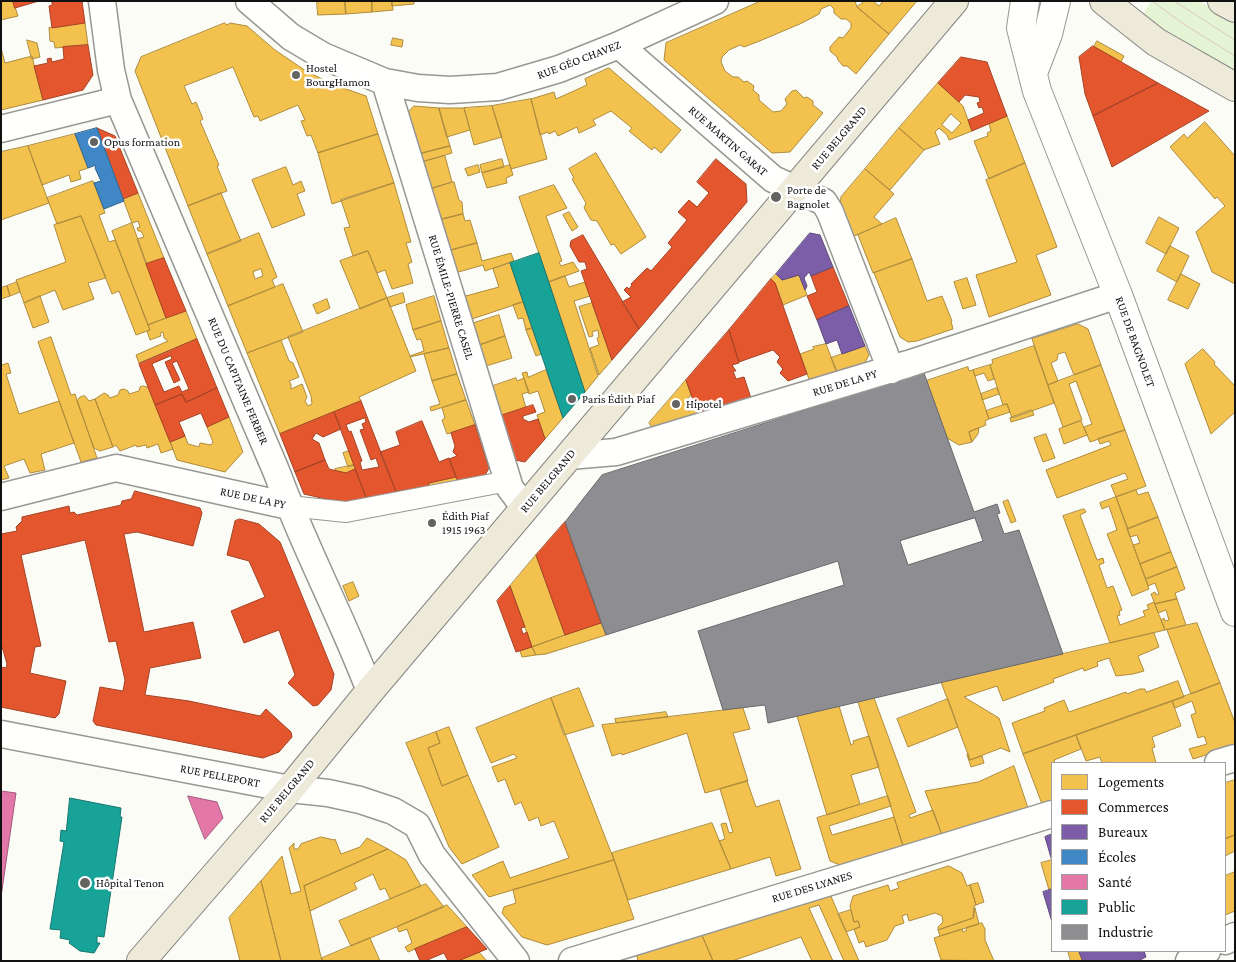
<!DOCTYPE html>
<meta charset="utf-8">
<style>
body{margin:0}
#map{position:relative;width:1236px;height:962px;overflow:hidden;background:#fcfcf7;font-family:"Crimson Pro",serif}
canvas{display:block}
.frame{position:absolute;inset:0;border:2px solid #111;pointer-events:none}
.legend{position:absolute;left:1051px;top:762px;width:175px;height:190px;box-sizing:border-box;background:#fff;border:1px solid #a0a0a0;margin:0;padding:6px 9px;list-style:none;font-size:15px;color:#111}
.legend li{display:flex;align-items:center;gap:10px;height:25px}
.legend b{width:25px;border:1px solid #a0a0a0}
</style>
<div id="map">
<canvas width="1236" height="962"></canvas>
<div class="frame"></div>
<ul class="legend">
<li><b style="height:14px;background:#f2c14e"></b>Logements</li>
<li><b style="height:14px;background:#e4572e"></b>Commerces</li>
<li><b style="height:14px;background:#7b5ea7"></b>Bureaux</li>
<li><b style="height:14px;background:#3f88c5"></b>Écoles</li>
<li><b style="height:14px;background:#e377a8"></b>Santé</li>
<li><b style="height:14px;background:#17a398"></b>Public</li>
<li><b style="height:14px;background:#8d8d92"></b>Industrie</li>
</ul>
</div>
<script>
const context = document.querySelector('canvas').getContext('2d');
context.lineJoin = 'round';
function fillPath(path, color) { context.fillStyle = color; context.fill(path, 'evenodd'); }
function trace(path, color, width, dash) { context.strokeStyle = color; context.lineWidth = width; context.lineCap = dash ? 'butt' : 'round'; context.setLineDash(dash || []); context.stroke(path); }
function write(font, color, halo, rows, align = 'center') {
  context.font = font + ' "Crimson Pro",serif'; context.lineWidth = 5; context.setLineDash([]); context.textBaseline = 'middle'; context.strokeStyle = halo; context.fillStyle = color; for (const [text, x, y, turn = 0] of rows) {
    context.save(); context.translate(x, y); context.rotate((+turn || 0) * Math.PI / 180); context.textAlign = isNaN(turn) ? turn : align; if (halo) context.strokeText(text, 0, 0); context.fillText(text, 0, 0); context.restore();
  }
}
fillPath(new Path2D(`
 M1152,1h47l36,20v55l-31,-18 -63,-42z`), '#e5f4d5');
const homes = new Path2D(`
 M1,1h12l5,15 -17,4z
 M317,1h28l1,13 -28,1z
 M345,1h27v11l-26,2z
 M372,1h20l1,9 -21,2z
 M392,1h22v3l-22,2z
 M761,1h94l2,6 32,27 -33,40 -9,-8h-4l-5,-6 -1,-3 -7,-6v-4l9,-10 4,1 8,-10v-5l-5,-4h-5l-7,-6v-4l-4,-4 -9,4 -2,5 -17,9 -40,17 -18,7 -4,-2 -11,5 -7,7 -1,5 4,9 8,6h5l6,5 3,-1 7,5 -1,4 6,5v5l14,12 8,-1 6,-7 -2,-5 7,-8 4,-1 8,8 3,-1 6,4v4l10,8 -33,39 -18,1 -108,-93 2,-17z
 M865,1h8l6,5 4,-5h34l-28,33 -32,-27z
 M85,23l3,22 -33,3 -1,-6 -4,-1 -1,-13z
 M225,23l2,2 3,-2 17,3 28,24 31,21 26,13 34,12 12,38 -60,19 -7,-18 -4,1 -6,-15 4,-1 -7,-15 -38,16 -2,-5 -4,1 -21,-50 -49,19 8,18 4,-2 7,17 -3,2 19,44 -2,1 10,25 -39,15 -53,-135 6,-14z
 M393,38l10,2 -1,7 -11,-2z
 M27,40l10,3 3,14 -8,2z
 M1097,41l27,15 -3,6 -27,-15z
 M1,48l4,15 27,-7 11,44 -42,10z
 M609,68l72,62 -20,23 -7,-6 -2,3 -23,-19 3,-3 -21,-17 -18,9 3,5 -17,8 -2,-6 -19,9 -3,-5 -6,3 -1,-2 -8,3 -9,-36 23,-7 2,7 31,-14 -2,-6z
 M938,83l25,23 9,25 -23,9 -2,-5 -8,-7 -4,4 5,12 -16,6 -25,-22zM951,114l10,9 -9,10 -10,-8z
 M531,99l16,60 -36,10 -19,-63z
 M414,106l25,2 11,38 -31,8 -12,-40z
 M492,106l10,31 -28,8 -10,-37z
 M439,108h25l6,22 -23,7z
 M1007,116l18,47 -36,16 -15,-38 14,-5 -1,-3 4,-2 -2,-7z
 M1205,122l30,34v128l-23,-12 -16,-40 29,-26 -8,-9 -2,2 -45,-52 14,-13 3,4z
 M899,128l25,22 -34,40 -25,-21z
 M75,134l13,34 -9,3 2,8 -10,3 -2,-7 -27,10 -14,-39z
 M378,134l16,49 -62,21 -14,-51z
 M28,146l21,57 -48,17v-68z
 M450,146l2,7 -30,9 -3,-8z
 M596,153l50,84 -25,17 -7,-10 -3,1 -14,-24 -6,-1 -7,-12 2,-5 -14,-24 2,-1 -5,-9z
 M445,156l7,26 -22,7 -8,-27z
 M502,159l2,8 -22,6 -2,-8z
 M1025,163l32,84 -21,8 15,40 -62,22 -13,-42 41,-13 -31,-82z
 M478,165l2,7 -12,4 -3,-7z
 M510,165l3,10 -7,3 1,5 -20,5 -5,-15z
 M286,167l7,18 8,-4 4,10 -8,3 8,21 -33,13 -20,-48z
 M865,169l29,25 -20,23 8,7 -30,13 -12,-30 1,-10z
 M93,181l12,32 -6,2 10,27 6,-2 35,90 -14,5 -17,-44 -7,3 -31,-78 -24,8 -10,-26z
 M454,182l5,18 3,2 1,12 -24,6 -9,-31z
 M394,183l17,59 -5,1 6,19 -4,2 5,19 -21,6 -7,-19 -8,3 -9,-22 -15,5 -9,-28 6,-1 -9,-27z
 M554,185l13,23 -21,8 16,45 -3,1 2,4 12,-4 6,9 -30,11 -30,-85z
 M138,193l26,65 -18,6 -9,-25 7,-2 -3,-6h-3l-1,-3 3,-1 -2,-6 -6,2 -9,-24z
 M221,193l20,48 -34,13 -19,-48z
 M569,212l9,15 -6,4 -9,-16z
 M463,214l2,7 5,-1 7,23 -29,8 -9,-31z
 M81,216l25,62 -18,5 6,16 -31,11 -8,-20 -31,13 -8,-23 50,-18 -12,-37z
 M1159,217l20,11 -13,26 -20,-11z
 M896,218l16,41 -39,14 -15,-38z
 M132,223l34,95 -18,7 -36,-94z
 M259,233l18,44 -5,3 3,7 -47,19 -21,-52zM261,269l2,7 -8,3 -2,-7z
 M477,243l5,18 29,-8 3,8 -29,10 -2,-6 -28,8 -7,-22z
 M1170,246l19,10 -12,26 -20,-11z
 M368,251l19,47 -27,11 -20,-48z
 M912,259l15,42 15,-5 10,25h-1l2,8 -36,12 -9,1 -8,-5 -26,-64z
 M510,263l13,39 -54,18 -7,-23 37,-10 -6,-18z
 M776,274l6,6 17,-5 8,20 -24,10 -8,-22 -4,-4z
 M1181,274l19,10 -12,25 -20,-9z
 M565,276l4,11 16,-5 5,14 -16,5 24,75 -13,16 -36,-110z
 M967,278l9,27 -13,4 -9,-27z
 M17,282l3,10 -10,4 -3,-10z
 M283,284l20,48 -56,21 -19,-47z
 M7,286l3,10 -9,3v-11z
 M403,293l2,9 -15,5 -3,-9z
 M40,296l9,26 -16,6 -9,-25z
 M434,296l7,25 -28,9 -7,-25z
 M387,298l29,73 -57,26 2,4 -81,33 -33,-81 34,-13 8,21 4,2 6,14 -10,4 2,3v5l11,-5 5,13 -2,4 3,5 4,-2 -1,-8 -23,-59z
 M327,299l3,9 -13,6 -4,-9z
 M523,302l9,26 -6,2 -3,-12 -5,1 -5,-14z
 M592,303l20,57 -13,15 -9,-27 9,-3 -2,-7 2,-1 -1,-7 -6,2 1,4 -4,1 -10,-30z
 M186,311l11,28 -58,24 -3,-8 32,-14 -4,-3 -1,-6 -3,1 1,3 -11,4 -3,-9 3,-1 -2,-5z
 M499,315l6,21 -28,10 -6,-22z
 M441,321l8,27 -39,9v-1l14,-5 -3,-12 -4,1 -4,-10z
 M1078,324l10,5 13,36 -27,10 -9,-23 -7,2 -1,6 -6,3 7,18 -10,4 -16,-46z
 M532,328l9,26 -5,2 -10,-26z
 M505,336l7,22 -29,9 -6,-21z
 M51,337l20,58 4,-1 22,64 -16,4 -43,-120z
 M826,344l11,28 -27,10 -10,-28 14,-5 -1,-2z
 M865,346l4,9 -5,9 -27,9 -6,-15z
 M1034,346l20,57 -42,15 -5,-14 -4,1 -13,-40 3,-2 -1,-3z
 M449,348l8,26 -25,7 -8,-27z
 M1203,349l12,13 -1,2 21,22v26l-24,22 -26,-70z
 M1,361l1,4 6,-2 3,10 -5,1 13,40 40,-13 15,42 -33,11 4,16 -15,3 -6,-14 -20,7 5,12 -8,2z
 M990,365l4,14 -6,2 -4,-8 -9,3 -2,-6z
 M1101,365l24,65 -35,12 -6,-15 8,-3 -16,-43 -7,3 13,36 -19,7 -15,-42z
 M968,367l1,4 4,-1 16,49 -4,2 1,4 -17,7 3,10 -13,3 -12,-7 -21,-57z
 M546,370l17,48 -18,21 -8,-24 8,-3 -7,-21 -9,3 -7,-21 5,-1 1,5z
 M457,374l9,26 -35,11 -1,-4 10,-3 -8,-23z
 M516,378l1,3 7,-3 5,14 -7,2 4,14 -26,8 -10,-29z
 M686,380l5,15 -5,6 2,10 8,-3 3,9 -44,15 -6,-9z
 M144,386l5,2 24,61 -12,4 -3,-9 -11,4 -1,-3 -9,2 -1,-2 -16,6 -4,-6 -3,2 -18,-48 9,-6 4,2 2,3 8,-3 2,-5 4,-1 4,2 1,3 10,-3 1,-4z
 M997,388l2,6 -17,6 -1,-6z
 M85,396l4,5 6,-2 18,48 -13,4 -6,-3 -17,-47 3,-4z
 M466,400l9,25 -28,9 -5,-14 3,-2 -3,-10z
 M1007,404l3,8 -21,7 -3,-8z
 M1032,410l2,5 -23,7 -1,-4z
 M229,417l14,35 -18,20 -48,-12 -7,-18 15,-6 3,8 11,3 1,-4 11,2 2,-3 -6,-15z
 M1081,421l6,14 -23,9 -5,-15z
 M979,428l-1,6 -6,8 -3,-10z
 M1125,430l21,56 -30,11 -5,-12 17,-6 -3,-6 -68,25 -11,-28 65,-25 -2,-4 -9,3 -2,-5z
 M1046,434l9,24 -12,4 -9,-24z
 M349,451l5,14 -6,2 -5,-14z
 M354,465l1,4 -9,4 -11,-2v-2z
 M456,477l2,5 -31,6 2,-5z
 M1136,490l2,5 10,-3 10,25 -30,12 -12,-32z
 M1116,497l33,92 -17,7 -25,-62 10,-4 -8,-24 -7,3 -2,-6z
 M1008,500l8,21 -5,2 -8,-21z
 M1084,509l2,3 -6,3 17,45 6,-2 1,5 -5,2 8,23 6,-2 9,24 -3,1 1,4 -3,1 3,9 25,-9 -2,-5 6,-2 -2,-4 7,-3 11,28 -55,13 -47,-127z
 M1158,517l13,35 -31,12 -7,-19 7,-2 -3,-8 -7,2 -3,-8z
 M1171,552l6,15 -31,12 -6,-15z
 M536,555l29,80 -33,12 -22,-61z
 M1177,567l8,22 -10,4 2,6 -22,5 -4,-10 4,-2 1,3 3,-1 -4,-11 -7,3 -2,-7z
 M353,582l6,14 -10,5 -6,-15z
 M1177,599l9,26 -21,5 -4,-10 3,-2 1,3 4,-1 -3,-10 -8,3 -3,-9z
 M601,623l5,12 -60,19 -10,1 -4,-8z
 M1197,623l23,60 -29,11 -24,-64z
 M1154,633l5,14 -21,9 6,15 -11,3 -17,2 -7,-18 -12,4 1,4 -14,5 -1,-3 -30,11 1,3 -51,19 -6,-15 -33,11 35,21 11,34 -9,-4 -31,12 -29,-78z
 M532,647l4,8 -14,2 -2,-6z
 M1178,681l6,16 -161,57 -11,-31 33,-12 -1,-3 20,-8 5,12 57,-20 1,2 13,-5h5l1,3z
 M1220,683l15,40v23l-42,13 -4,-10 18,-5 -3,-8 -6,2 -7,-23 5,-2 -4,-12 -17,7 -3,-7z
 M579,688l15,38 -30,9 -13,-37z
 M551,698l63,162 -125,37 -17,-22 31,-14 7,17 59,-20 -15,-37 -13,5 -3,-9 -9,4 -8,-19 -6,3 -10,-26 -7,3 -6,-15 25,-9 -3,-4 -23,9 -15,-35z
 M874,698l42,114 -7,3 1,3 23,-8 9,25 -39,11 -45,-144z
 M948,699l10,28 -50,20 -11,-28z
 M1172,701l9,25 -29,11 3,10 -3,1 4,15h-49v-1l-5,1 -2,-6 -14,4 -10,-26z
 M839,706l12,39 3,-2 -1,-2 16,-5 10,31 -28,8 9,29 -33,11 -30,-99z
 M743,708l7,21 -17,4 15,48 -43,12 -18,-60 -65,22 -1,-2 -9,3 -10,-31z
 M666,712l2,5 -52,6 -1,-4z
 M449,727l19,48 -26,11 -14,-38 12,-5 -4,-11z
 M436,732l4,11 -12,5 14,38 26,-11 31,72 -37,17 -13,-17 -43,-104z
 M1076,735l5,14 -27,11 1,3h-3v38l-10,3 -19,-50z
 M968,754l2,6 12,-4 2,7 -13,4 -4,-12z
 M1014,766l14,42 -86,27 -17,-44 53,-9z
 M1235,780v55l-10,4v-56z
 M747,781l9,26 23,-7 22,69 -25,7 -6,-19 -39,12 -12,-28 6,-2 -4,-15 5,-1 3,10 4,-1 -13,-43z
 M888,796l3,10 -62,20 3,9 62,-18 9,29 -63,19 -10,-4 -13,-43z
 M712,823l19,46 -103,31 -16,-47z
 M1235,835v16l-10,5v-17z
 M321,837l13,3 1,-1 6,15 19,-7 7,-9 21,11 -84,37 18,75h-41l-20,-80 21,-25 9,38 10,-3 -12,-43 5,-5v6h4l3,-5z
 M388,849l18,11 15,26 -31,13 -5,-11 -5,2 -7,-16 -19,9 3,6 -47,22 -6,-25z
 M614,860l20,59 -87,26 -25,-8 -20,-24 2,-6 12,-4 -3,-13z
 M1052,860v29l-3,1 -8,-27z
 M949,866l13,7 5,13 3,-1 6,20 -2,1 -1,12 -35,12v-3l5,-5 -1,-6 -7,-3 -26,8 -2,-7 -5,2 2,7 -9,3 -8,14 -21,7 -2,-6 -5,2 -5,-14 6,-2 -2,-6 -4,1 -4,-16 3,-10 35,-11 2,6 9,-3 -2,-5z
 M1235,872v39l-10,4v-39z
 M261,881l20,80h-41l-11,-43z
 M978,883l6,19 -8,3 -6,-20z
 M426,884l18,23 -93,39 -12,-25z
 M830,894l29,67h-15l-25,-56 -10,3 24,53h-21l-11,-24 -69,24h-19l-12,-28z
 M447,905l20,22 -59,25 -3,-5 7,-4 -5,-14 -8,3 -2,-5z
 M975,908l4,16 -39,12 -2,-6 35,-12z
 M851,910l3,12 4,-1 2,6 -14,5 -8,-18z
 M982,923l3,6v11l9,21 -53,-1 -7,-22 28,-9 1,3 4,-2 -1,-2z
 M701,933l12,28h-75l-2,-8z
 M370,938l10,23h-58v-3z
 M1068,951h11l4,10h-12z
 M479,952l8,9h-29z`);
fillPath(homes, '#f2c14e');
trace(homes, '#ae8c3c', 1);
const shops = new Path2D(`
 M13,1h26l-24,7z
 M52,1h30l3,22 -33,5 -3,-22 3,-1z
 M88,45l5,30 -10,15 -40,10 -9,-34 14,-3 -1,-4 4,-1 1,4 12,-3 -1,-12z
 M1093,46l46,26 19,11 -65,33 -8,-22 -6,-37z
 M961,57l26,5 20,54 -35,15 -4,-11 16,-7 -2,-6 -3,1 -2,-5 3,-1 -1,-5 -14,-2 -6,7 -21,-19z
 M1158,83l51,28 -97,56 -19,-51z
 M97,128l18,8 23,57 -15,6z
 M716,159l30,25 1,18 -108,127 -17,-27 9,-5 -7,-7 3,-3 2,2 3,-4 -1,-1 16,-16 4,3 21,-24 -4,-4 19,-23 -9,-8 11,-12 8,7 12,-14 -12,-11z
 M583,235l56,94 -27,31 -31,-89 6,-2 -2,-7h-6l-9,-16 1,-5z
 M164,258l22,53 -20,7 -20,-54z
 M833,267l16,39 -32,14 -10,-24 10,-4 -6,-16z
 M771,279l4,4 32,91 -19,7 -8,-8 3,-4 -6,-7 3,-5 -7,-7 -34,12 -10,-32z
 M729,330l10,33 -7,2 4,6h-3l3,8 8,-2 8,24 -53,16 -13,-37z
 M197,339l20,49 -31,14 -4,-8 -27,11 -16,-41zM171,356l1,3 -7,3 9,21 6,-3 -8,-17 5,-2 12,28 -7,3 -3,-6 -15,6 -12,-28z
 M217,388l12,29 -22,10 -6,-14 -22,9 6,14 -15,6 -15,-37 27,-11 4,8z
 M361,401l36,93 -30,6 -33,-88zM365,418l1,4 -4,2 2,5 -4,1 11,30 5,-2 3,9 -17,3 -2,-8 2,-1 -11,-30 -2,1 -3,-7z
 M533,405l3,7 -13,4v3l6,3 9,-3 7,20 -20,23 -10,-2 -15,-44z
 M334,412l7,17 -18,8 -7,-4 -4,6 7,4 6,17 -30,12 -15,-38z
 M422,421l17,41 10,-4 7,19 -27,6 -2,5 -30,6 -17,-42 20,-7 -4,-13z
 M475,425l14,43 -5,9 -26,5 -9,-23 8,-3 -4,-4 2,-6 -4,-13z
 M325,460l4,9 17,4 9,-4 12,31 -20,4 -43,-10 -9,-22z
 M135,491l65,17 2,5 -9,33 -56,-14 -13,2 20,98 49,-10 8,36 -51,10 -5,27 44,6 71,15 6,-7 25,23 1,5 -13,15 -16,6 -167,-33 -3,-4 7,-34 23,4 2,-11 -9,-39 -7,1 -24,-102 -64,15 20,91 -6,1 -5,26 36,8 -7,33 -4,4 -54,-11v-40l5,1 1,-4 -6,-21v-109l16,-3 -1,-4 6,-6v-4l47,-11 1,7 4,-1 3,3 44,-10 1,-4 9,-2z
 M240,519l19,5 21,18 54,132 -3,16 -13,15 -5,1 -25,-23 7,-8 -16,-45 -35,13 -13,-32 34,-14 -16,-36 -22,-6 8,-34z
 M565,522l36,101 -36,12 -29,-80z
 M510,586l15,41 -4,1 2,6 4,-2 5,15 -16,5 -19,-51z
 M467,927l20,22 -29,12h-10l-4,-8 -19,8h-5l-5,-12z`);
fillPath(shops, '#e4572e');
trace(shops, '#a54225', 1);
const offices = new Path2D(`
 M810,233l10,2 13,32 -22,9 -2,-4 -5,6 3,8 -2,4 -6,-15 -17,5 -6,-6z
 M849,306l16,40 -23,8 -5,-14 -11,4 -9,-24z
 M1052,834v27l-7,-24z
 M1052,889v33l-9,-30z
 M1079,951h67h-2l2,6 -8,4h-55z`);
fillPath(offices, '#7b5ea7');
trace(offices, '#5b477a', 1);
const schools = new Path2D(`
 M97,128l27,73 -20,8 -10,-26 7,-2 -6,-13 1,-3 -8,3 -13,-34z`);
fillPath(schools, '#3f88c5');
trace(schools, '#31648f', 1);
const health = new Path2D(`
 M1,791l15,2 -15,104z
 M188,796l29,6 6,16 -18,21z`);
fillPath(health, '#e377a8');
trace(health, '#a4587b', 1);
const public = new Path2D(`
 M539,253l46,139 -22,26 -53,-155z
 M70,798l51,10 -1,9h2l-18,120 -7,-1v7h3l-6,10 -14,-2 -11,-8 1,-3 -10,-2 1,-8 -11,-1 14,-87 -4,-1 1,-11 5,1z`);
fillPath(public, '#17a398');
trace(public, '#157770', 1);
const industry = new Path2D(`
 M924,373l50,139 23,-8 3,9 -3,1 7,20 15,-4 44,124 -295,69 -3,-18 -42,5 -25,-79 146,-46 -6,-24 -232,74 -41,-113 37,-47zM975,518l8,23 -75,24 -8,-24z`);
fillPath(industry, '#8d8d92');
trace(industry, '#68686b', 1);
const pedestrian = new Path2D(`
 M289,506l57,6 162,-31`);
const minor = new Path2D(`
 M102,1l9,69 7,30 159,373c27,74 65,144 93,218
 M249,1l42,36 32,19 62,26 33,6 32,2 48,-3 61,-18 60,-24 96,-44
 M619,45l154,134 51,23 6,10 61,158
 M385,82l125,406 15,20
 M1,129l117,-29
 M569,456l47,-4 292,-88 210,-69
 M1,497l115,-29 173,38
 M1,734l289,55 38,4 32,7 33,11 24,14 15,30 84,106
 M1218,763l17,-5
 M1225,941l10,-5
 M572,961l480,-147
 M1189,961l18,-10`);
const tertiary = new Path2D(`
 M1025,1l-4,27 16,63 81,204 117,317
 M1033,73l15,-39 8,-33`);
const primary = new Path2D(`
 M1104,1l52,41 79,45
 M1222,1l13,7
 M141,961l149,-172 80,-98 584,-690`);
trace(pedestrian, '#979795', 22);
trace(minor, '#979795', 29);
trace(tertiary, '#979795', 30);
trace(primary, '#848482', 30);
trace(pedestrian, '#fffffe', 20);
trace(minor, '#fffffe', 26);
trace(tertiary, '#fffffe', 28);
trace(primary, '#eeeada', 28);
trace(new Path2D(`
 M1152,1l33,24 50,31
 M1174,1l61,39`), '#dac6c5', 1);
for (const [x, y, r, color] of [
 [296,75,5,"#636362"],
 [94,142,5,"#636362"],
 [776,197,6,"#636362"],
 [572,399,5,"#636362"],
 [676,404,5,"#636362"],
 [432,523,5,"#636362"],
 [85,883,6,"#636362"]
]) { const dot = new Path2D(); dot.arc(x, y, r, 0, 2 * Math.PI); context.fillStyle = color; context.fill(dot); trace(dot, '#fff', 2); }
write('12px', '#111', '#fff', [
 ["RUE GÉO CHAVEZ",579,60,-21],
 ["RUE BELGRAND",839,138,-50],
 ["RUE MARTIN GARAT",728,141,41],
 ["RUE ÉMILE-PIERRE CASEL",451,297,73],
 ["RUE DE BAGNOLET",1135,342,70],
 ["RUE DU CAPITAINE FERBER",238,381,67],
 ["RUE DE LA PY",845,383,-17],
 ["RUE BELGRAND",548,481,-50],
 ["RUE DE LA PY",253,498,12],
 ["RUE PELLEPORT",220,776,11],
 ["RUE BELGRAND",287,791,-50],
 ["RUE DES LYANES",812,887,-17]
]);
write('12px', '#111', '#fff', [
 ["Hostel",306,68],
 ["BourgHamon",306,82],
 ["Opus formation",104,142],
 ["Porte de",787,190],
 ["Bagnolet",787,204],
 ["Paris Édith Piaf",582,399],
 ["Hipotel",686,404],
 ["Édith Piaf",442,516],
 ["1915 1963",442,530],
 ["Hôpital Tenon",96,883]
], 'left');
</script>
